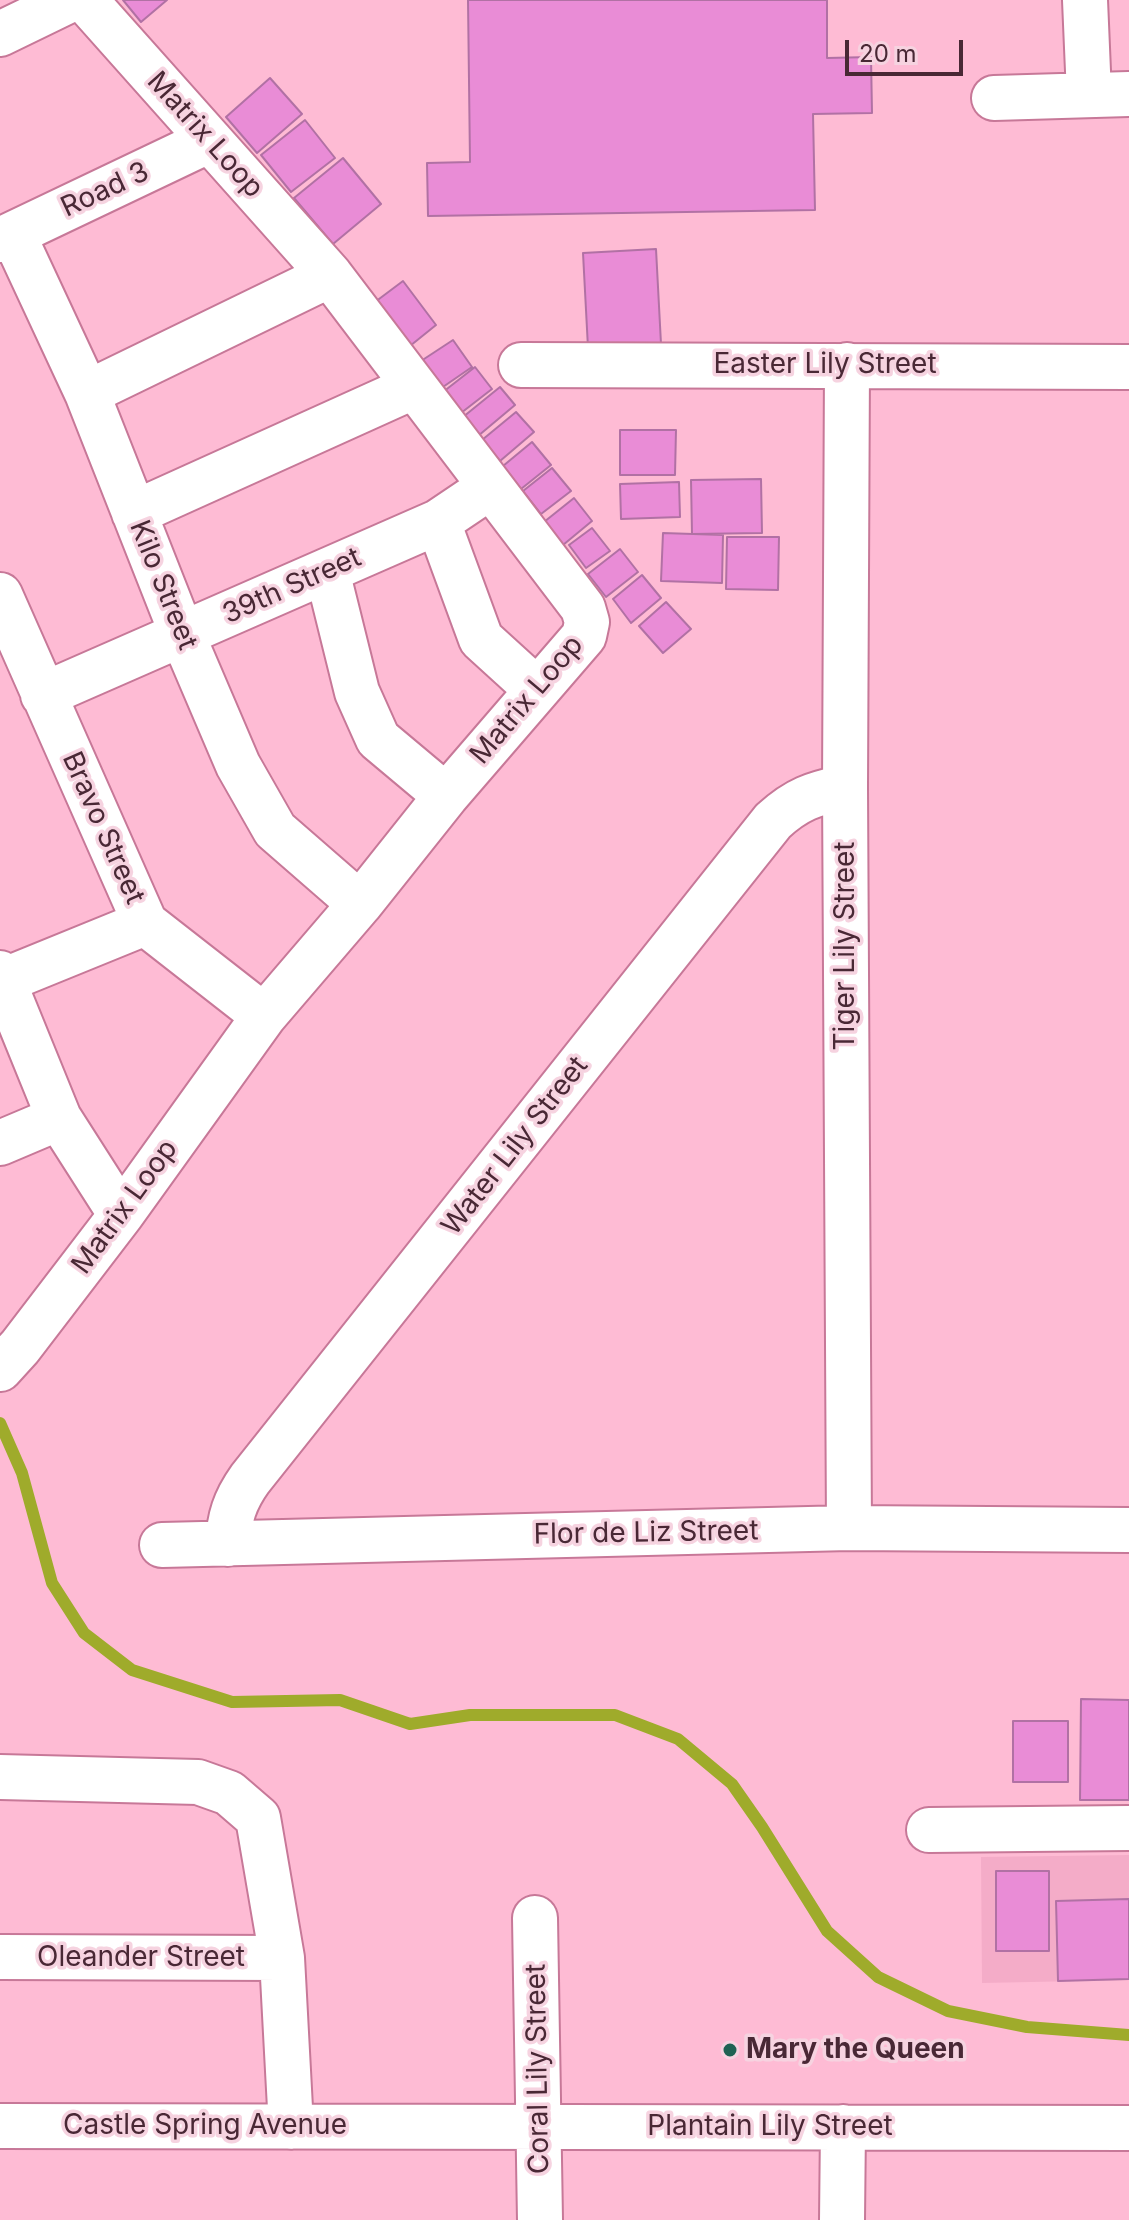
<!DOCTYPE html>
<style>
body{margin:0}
#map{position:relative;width:1129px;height:2220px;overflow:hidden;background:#febbd4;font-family:Inter,sans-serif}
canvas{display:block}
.scale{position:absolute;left:845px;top:40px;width:118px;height:36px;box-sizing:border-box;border:4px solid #492835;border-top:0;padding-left:10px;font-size:24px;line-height:28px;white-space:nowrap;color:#492835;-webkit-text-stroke:6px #f6d3e0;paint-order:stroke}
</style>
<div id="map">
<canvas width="1129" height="2220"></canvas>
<div class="scale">20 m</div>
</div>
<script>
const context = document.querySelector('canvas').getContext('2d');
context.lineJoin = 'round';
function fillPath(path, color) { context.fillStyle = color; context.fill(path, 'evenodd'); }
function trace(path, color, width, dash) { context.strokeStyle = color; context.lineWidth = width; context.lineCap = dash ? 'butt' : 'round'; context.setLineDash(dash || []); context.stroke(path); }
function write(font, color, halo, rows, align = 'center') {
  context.font = font + ' Inter,sans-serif'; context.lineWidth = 7; context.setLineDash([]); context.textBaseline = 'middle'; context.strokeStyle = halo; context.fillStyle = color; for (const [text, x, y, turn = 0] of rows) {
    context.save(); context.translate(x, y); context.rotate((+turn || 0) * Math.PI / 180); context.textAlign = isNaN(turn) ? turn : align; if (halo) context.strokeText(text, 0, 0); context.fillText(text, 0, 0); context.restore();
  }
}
fillPath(new Path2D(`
 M1129,1855v125l-147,3 -1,-126z`), '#f4acc8');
trace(new Path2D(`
 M0,1423l22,50 30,110 32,50 48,37 100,32 108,-2 70,24 60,-9h145l63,24 54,45 30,43 65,104 51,46 70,34 79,16 102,8`), '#9fab2b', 12);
const building = new Path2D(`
 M123,0h44l-26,22z
 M468,0h359v58l44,-1 1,56 -59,1 2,96 -387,6 -1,-53 43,-1z
 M270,78l32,36 -45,39 -31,-36z
 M305,120l30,38 -44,34 -30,-37z
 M343,158l38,46 -48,40 -39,-46z
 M656,249l5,95 -73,4 -5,-95z
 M403,281l33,44 -31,25 -34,-45z
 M453,340l19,27 -32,22 -19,-28z
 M475,367l17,22 -31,24 -18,-21z
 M500,387l15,18 -37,31 -15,-19z
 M516,412l18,20 -34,29 -18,-21z
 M620,430h56l-1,45h-55z
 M532,442l19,23 -30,24 -18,-23z
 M552,468l19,23 -30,23 -18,-23z
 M761,479l1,54 -70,1 -1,-54z
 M679,482l1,35 -59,2 -1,-35z
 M574,498l18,23 -29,24 -19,-23z
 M592,528l18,23 -24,17 -17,-23z
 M663,533l60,2 -1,48 -61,-2z
 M727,537h52l-1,53 -52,-1z
 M620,549l18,23 -32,25 -18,-23z
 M642,575l19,23 -30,25 -18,-24z
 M666,602l25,27 -28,24 -24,-27z
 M1081,1699l48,1v100h-49z
 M1013,1721h55v61h-55z
 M996,1871h53v80h-53z
 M1129,1899v80l-71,2 -2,-80z`);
fillPath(building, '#e98cd6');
trace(building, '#b171a4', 2);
const minor = new Path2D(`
 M1085,0l4,95
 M0,34l70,-34
 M994,98l135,-4
 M13,234l74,159 95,241 56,131 37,65 85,74
 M0,240l210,-100
 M521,365l608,2
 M847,365l-2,422 4,741
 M87,393l243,-118
 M134,513l279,-126
 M438,522l43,117 56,51
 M327,571l30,121 21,47 68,57
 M0,595l145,328 119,93
 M43,695l395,-173 52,-35
 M0,973l59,145 62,97
 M0,982l145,-59
 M0,1143l59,-25
 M0,1369l20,-22 101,-132 143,-199 96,-112 86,-108 138,-160 3,-14 -4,-14 -253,-333 -245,-275
 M228,1544c1,-26 7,-44 22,-65l523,-658c24,-22 40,-27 72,-34
 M162,1545l687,-17 280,2
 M0,1777l198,5 31,11 29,25 24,140 9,169
 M929,1830l200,-2
 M535,1918l5,302
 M0,1957l282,1
 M0,2126l1129,2
 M842,2220l1,-93`);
trace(minor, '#c77898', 48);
trace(minor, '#fff', 44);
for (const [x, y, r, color] of [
 [730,2050,8,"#1f6253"]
]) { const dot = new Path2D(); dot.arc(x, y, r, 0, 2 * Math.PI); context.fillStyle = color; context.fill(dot); trace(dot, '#f6d3e0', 3); }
write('28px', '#492835', '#f6d3e0', [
 ["Matrix Loop",205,135,48],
 ["Road 3",105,190,-25],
 ["Easter Lily Street",825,365],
 ["Kilo Street",163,585,68],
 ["39th Street",292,586,-24],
 ["Matrix Loop",527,700,-50],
 ["Bravo Street",103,828,66],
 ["Tiger Lily Street",846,946,-90],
 ["Water Lily Street",515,1146,-52],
 ["Matrix Loop",125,1207,-54],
 ["Flor de Liz Street",646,1533,-1],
 ["Oleander Street",141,1958],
 ["Coral Lily Street",538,2069,-91],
 ["Castle Spring Avenue",205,2126],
 ["Plantain Lily Street",770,2127]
]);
write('bold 28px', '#492835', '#f6d3e0', [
 ["Mary the Queen",746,2050]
], 'left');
</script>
